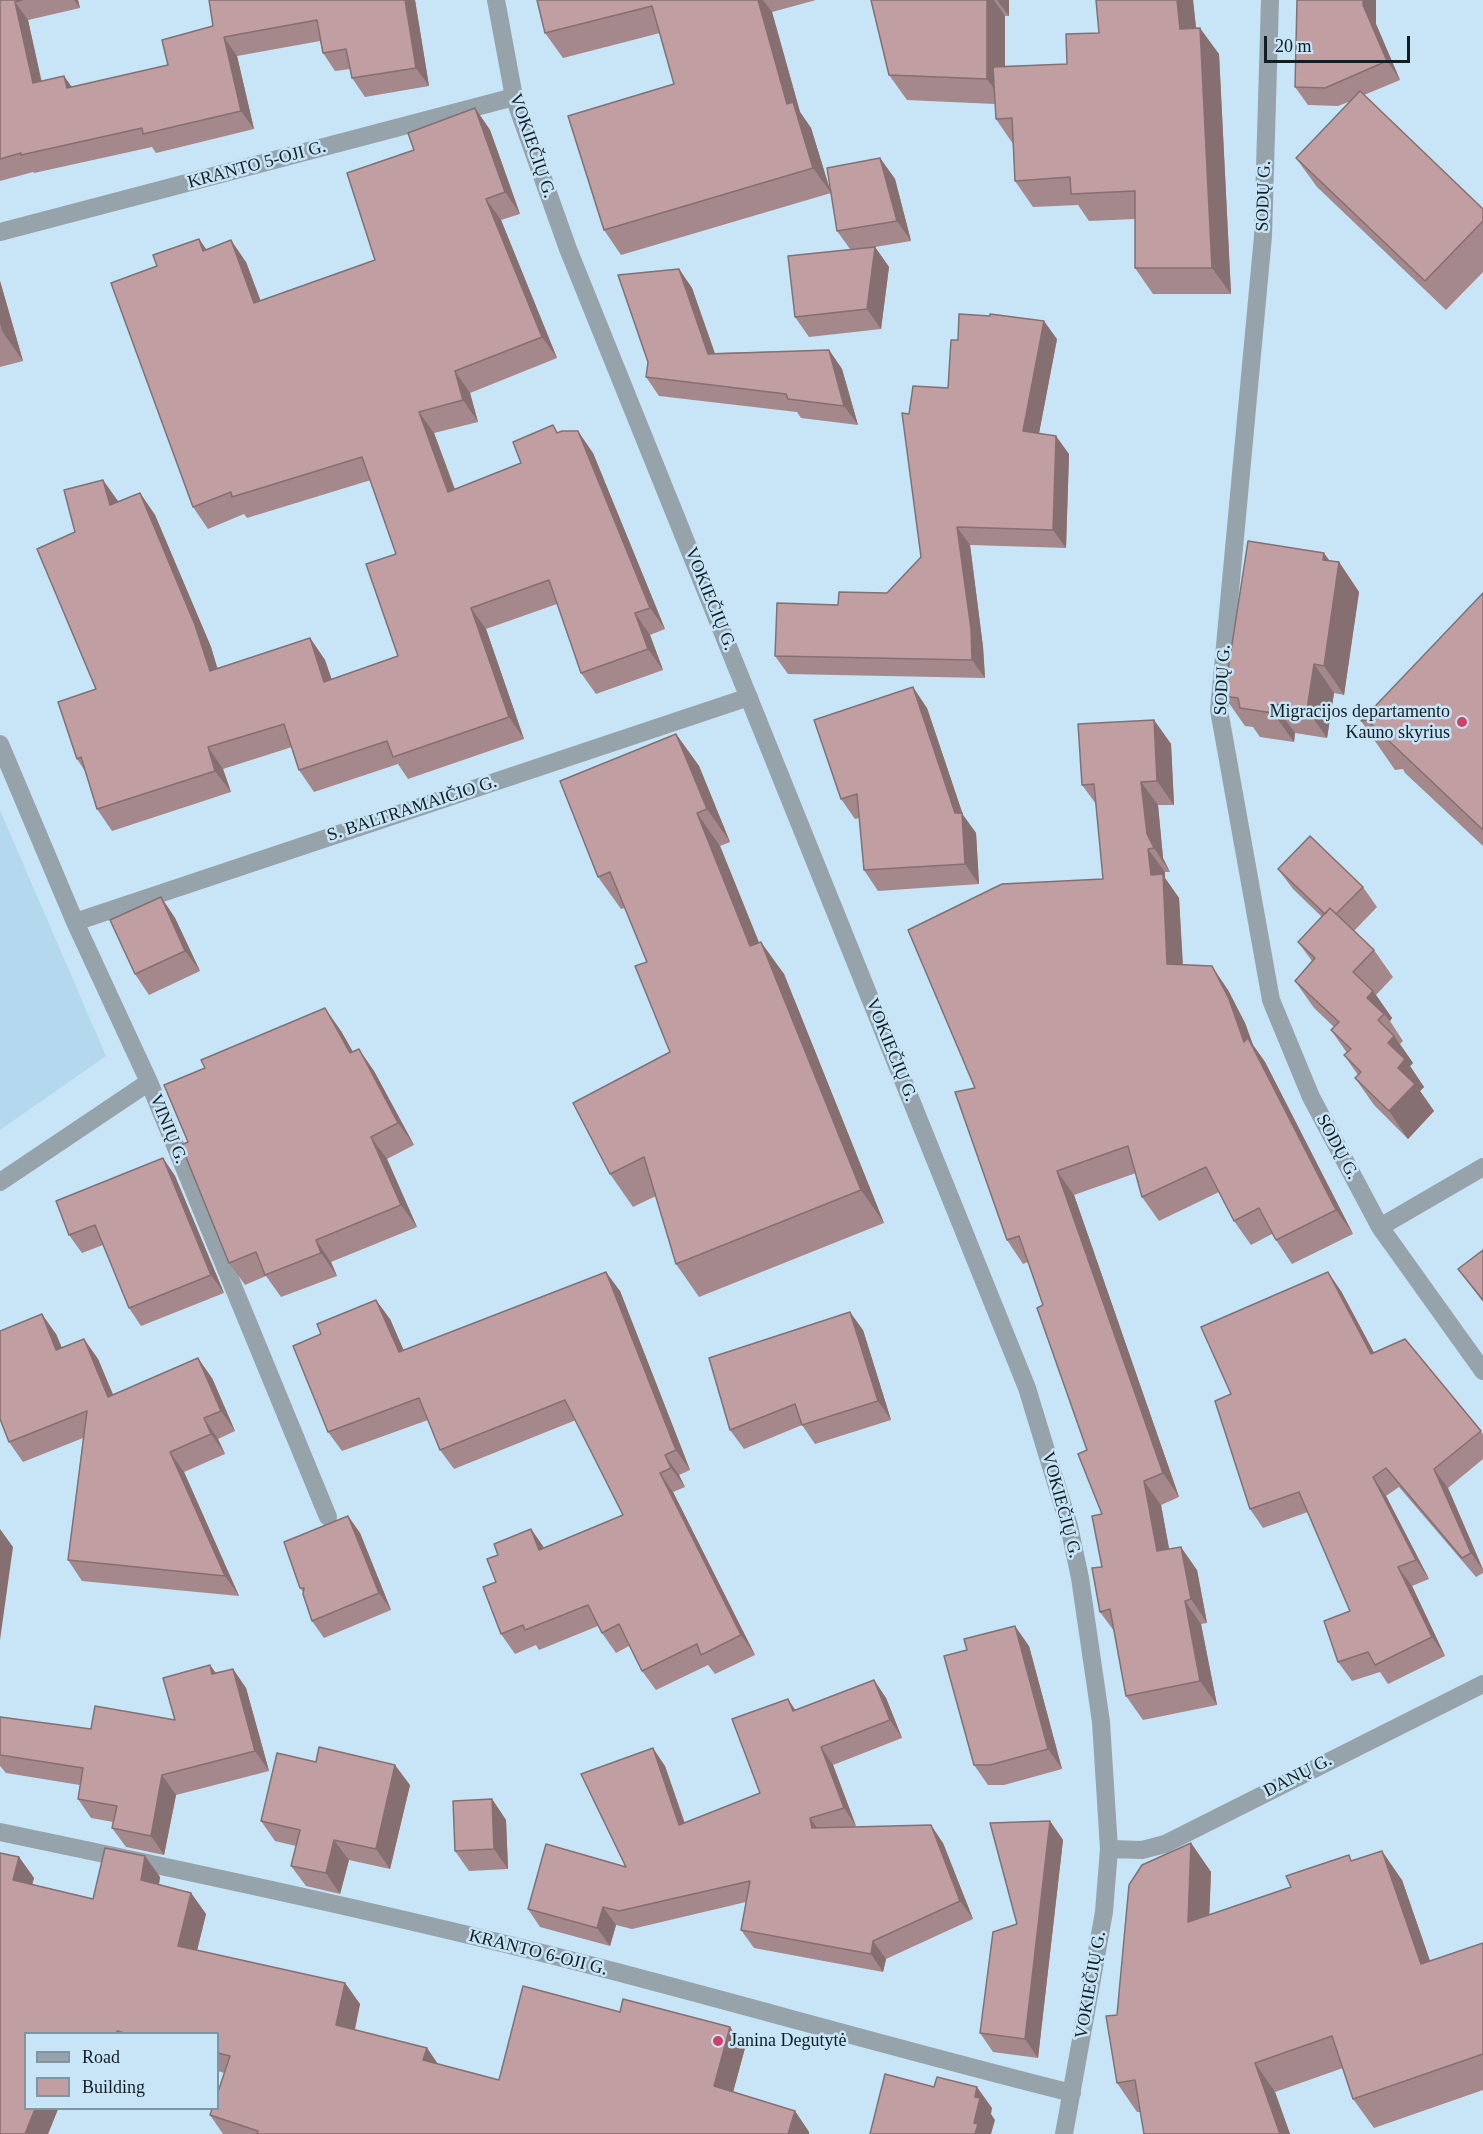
<!DOCTYPE html>
<meta charset="utf-8">
<style>
body{margin:0}
#map{position:relative;width:1483px;height:2134px;overflow:hidden;background:#c7e5f7;font-family:"Times New Roman",serif}
canvas{display:block}
.legend{position:absolute;left:24px;top:2032px;width:195px;height:78px;box-sizing:border-box;background:#c7e5f7;border:2px solid #7f95a3;margin:0;padding:8px 10px;list-style:none;font-size:18px;color:#121e24}
.legend li{display:flex;align-items:center;gap:12px;height:30px}
.legend b{width:30px;border:2px solid #7f95a3}
.scale{position:absolute;left:1264px;top:36px;width:146px;height:27px;box-sizing:border-box;border:3px solid #121e24;border-top:0;padding-left:8px;font-size:18px;line-height:21px;white-space:nowrap;color:#121e24;-webkit-text-stroke:4px #c7e5f7;paint-order:stroke}
</style>
<div id="map">
<canvas width="1483" height="2134"></canvas>
<ul class="legend">
<li><b style="height:8px;background:#96a3aa"></b>Road</li>
<li><b style="height:16px;background:#c09ea2"></b>Building</li>
</ul>
<div class="scale">20 m</div>
</div>
<script>
const context = document.querySelector('canvas').getContext('2d');
context.lineJoin = 'round';
function fillPath(path, color) { context.fillStyle = color; context.fill(path, 'evenodd'); }
function trace(path, color, width, dash) { context.strokeStyle = color; context.lineWidth = width; context.lineCap = dash ? 'butt' : 'round'; context.setLineDash(dash || []); context.stroke(path); }
function write(font, color, halo, rows, align = 'center') {
  context.font = font + ' "Times New Roman",serif'; context.lineWidth = 5; context.setLineDash([]); context.textBaseline = 'middle'; context.strokeStyle = halo; context.fillStyle = color; for (const [text, x, y, turn = 0] of rows) {
    context.save(); context.translate(x, y); context.rotate((+turn || 0) * Math.PI / 180); context.textAlign = isNaN(turn) ? turn : align; if (halo) context.strokeText(text, 0, 0); context.fillText(text, 0, 0); context.restore();
  }
}
fillPath(new Path2D(`
 M0,810l106,246 -106,74z`), '#b4d9ef');
trace(new Path2D(`
 M496,0l18,97 54,152 459,1139 42,138 11,52 21,144 8,127 -5,63 -40,222
 M1270,0l-7,236 -44,474 52,290 40,97 69,130 103,144
 M0,232l514,-135
 M0,744l75,178 74,160 179,435
 M75,922l674,-225
 M0,1182l149,-100
 M1380,1227l103,-60
 M0,1832c206,43 413,87 617,140 152,40 303,83 455,121
 M1109,1849l33,1 23,-6 318,-160`), '#96a3aa', 18);
fillPath(new Path2D(`
 M0,0h78l2,8 -52,12 13,61 31,6 96,-22 45,-39 -4,-26h206l14,86 -64,11 -13,-19 -2,-9 -15,2 -12,-18 -3,-12 -83,15 17,73 -98,24 -4,-6 -118,26 -1,-1 -33,9z
 M537,0h279l-44,12 28,100 11,16 20,65 -210,62 -17,-25 70,-146 -14,-51 -97,25 -18,-25z
 M871,0h138v16h-4v50l62,-2 32,-31 94,-33 3,28 23,26 12,240h-78l-18,-26v-49l-46,2 -11,-16 -45,2 -18,-26 -2,-37 -17,-25 -1,-15 -88,-4 -18,-25z
 M1376,24l24,56 -36,15 119,114v63l-37,38 -129,-123 -21,-29 55,-57 -13,5 -30,-1 -13,-18z
 M475,108l15,22 30,84 -19,6 56,138 -87,35 8,29 -44,11 21,56 66,-26 32,-38 5,8 35,20 72,176 -15,6 13,35 -67,24 -15,-21 -24,-69 -71,25 38,110 -116,40 -10,-15 -84,28 -15,-22 -7,-23 -69,22 8,23 -119,39 -15,-22 -12,-38 -8,-12 19,-70 -21,-157 44,-30 21,-9 15,22 56,132 6,22 93,-31 15,22 7,20 66,-24 -2,-102 -25,-74 -124,38 -3,-4 -36,15 -15,-22 -36,-241 42,-27 7,10 40,13 15,39 114,-41 39,-110z
 M880,158l15,21 16,62 -36,6 14,20 -8,62 -72,8 -14,-20 55,-68 -13,-18z
 M679,269l13,19 23,65 114,-3 13,19 16,56 -57,-7 -4,-6 -138,-16 -13,-19z
 M0,281l23,80 -23,6z
 M1057,339l-18,94 30,21 -3,94 -96,-3 13,102 2,31 -197,-4 -13,-18 63,-51 49,-12 34,-36 -12,-143 39,-26z
 M1330,561l9,1 20,30 -15,103 -10,-2 -7,45 -32,-5 -1,9 -34,-5 -7,-10 -8,-1 -21,-30z
 M1483,593v253l-78,-73 -2,-4 -8,1 -34,-49z
 M927,708l36,107 13,18 3,51 -101,7 -14,-21 -5,-52 -4,1 -14,-20z
 M1154,720l17,24 3,61h-16l5,53 7,14h-5v6l14,20 4,67 45,25 17,33 8,22 12,17 88,172 -61,30 -20,-30 -21,11 -17,-24 -15,-29 -60,29 -17,-24 -6,-24 -62,22 105,302 -18,8 8,44 28,21 10,53 -6,1 16,81 -74,15 -17,-24 -12,-65 -14,-19 2,-45v-53l-15,-64 -44,-145 -15,-43 -5,2 -16,-24 -32,-152 128,-209 -7,-75 -14,-19z
 M676,734l23,32 31,76 -10,4 39,96 25,32 100,249 -185,74 -23,-33 -20,-68 -23,11 -23,-33 60,-122 -23,-90 -22,-54 -4,1 -23,-32z
 M1278,869l85,18 14,20 -23,24 20,19 19,27 -17,18 16,23 -2,3 13,20 -3,3 13,19 -3,3 14,21 -4,4 14,20 -26,28 -34,-34 -19,-27 3,-3 -14,-20 3,-2 -16,-23 3,-3 -20,-19 -19,-27 17,-20 -14,-19 24,-25 -29,-28z
 M161,897l14,21 25,53 -51,24 -14,-21z
 M341,1031l12,21 21,19 40,74 -27,14 30,68 -86,35 6,14 -56,21 -15,-21 -21,9 -16,-22z
 M163,1158l12,18 49,117 -83,33 -12,-18 -26,-63 -21,8 -13,-18z
 M1483,1250v52l-25,-33z
 M620,1291l70,179 -11,5 6,12 -12,5 82,163 -40,19 -7,-9 -52,25 -14,-19 -13,-25 -13,7 -14,-20 -4,-7 -59,24 -3,-5 -21,9 -14,-20 -5,-52 2,-27 33,-26 13,19 79,-33 -47,-95 -122,49 -14,-19 -12,-30 -86,31 -14,-19 62,-113 13,31z
 M1341,1291l33,62 31,-14 78,95v25l-35,29 35,81v4l-7,4 -77,-90 -13,9 43,83 -17,7 33,70 -57,28 -8,-12 -28,9 -14,-19 12,-51 -42,-99 -45,16 -13,-19z
 M863,1330l28,90 -76,24 -13,-19 -58,24 -14,-19z
 M56,1334l6,14 22,-9 14,20 15,35 99,-16 23,53 -17,8 7,15 -41,18 55,124 -157,-15 -14,-21 15,-122 -60,24 -14,-20 -8,-69z
 M348,1516l12,17 31,77 -67,28 -12,-17 -9,-29 -3,-4z
 M1029,1646l33,123 -58,16h-16l-14,-20z
 M210,1665l6,8 17,-4 13,19 23,83 -93,24 -12,60 -38,-8 -14,-19 1,-6 -22,-4 -13,-19 2,-14 -74,-12 -6,-7v-49l91,12 84,-9z
 M874,1680l12,18 16,40 -69,27 23,61 -2,1 89,16 30,76 -87,40 -3,13 -129,-24 -13,-18 5,-28 -114,27 -16,-4 -6,21 -70,-19 -12,-18 98,-42 39,-101 20,57 75,-30 36,-83z
 M410,1785l-20,84 -41,-9 -9,34 -34,-8 -15,-20 5,-20 -21,-5 -14,-20z
 M492,1799l14,21 2,49 -39,2 -14,-20z
 M1050,1821l13,19 -25,218 -45,-6 -13,-19 37,-109z
 M1191,1843l20,29 -2,43 82,-28 62,-26 49,19 28,81 53,-18v147l-109,38 -21,-29 -10,-31 -68,24 15,42h-146l-3,-22h-4l-20,-29v-68z
 M105,1848l40,8 15,21 -1,8 32,8 15,21 -9,36 148,33 15,21 -5,26 72,18 11,16 61,16 24,-94 97,26 3,-13 107,28 15,21 -12,44 62,19 14,21v2h-586l-13,-19 2,-6h6v-17l6,-19 -6,-2v-37h-192v75h32l-10,25h-48v-281l19,4 15,21 -2,6 61,15z`), '#a5888b');
fillPath(new Path2D(`
 M74,0h4l2,8z
 M405,0h10l14,86 -13,-18z
 M758,0h5l9,12 28,100 11,16 20,65 -18,-25 -26,-64z
 M987,0h7l11,16v88l-18,-25z
 M997,0h12v16z
 M1177,0h16l6,55 -19,-26z
 M1363,0h13v24l24,56 -13,-19 -24,-56z
 M15,2l13,18 18,81 -13,-18z
 M1200,28l19,26 12,240 -19,-26z
 M224,37l13,19 17,73 -13,-18z
 M64,76l13,18 -10,-6z
 M475,108l15,22 30,84 -15,-22z
 M880,158l15,21 16,62 -14,-20z
 M486,199l15,21 56,138 -15,-21z
 M199,239l15,22 -11,-10z
 M231,240l15,22 23,63 -15,-22z
 M875,247l14,20 -8,62 -14,-20z
 M679,269l13,19 29,84 -13,-18z
 M0,281l23,80 -21,-30 -2,-8z
 M1044,321l13,18 -21,110 -13,-18z
 M829,350l13,19 16,56 -14,-19z
 M455,371l15,22 8,29 -15,-22z
 M419,412l15,21 29,80 -15,-21z
 M578,431l15,22 72,176 -15,-21z
 M1056,436l13,18 -3,94 -13,-18z
 M103,480l15,21 8,26 -16,-22z
 M140,493l15,22 56,132 14,46 -15,-22z
 M957,527l13,18 13,102 2,31 -13,-18z
 M1324,553l13,18 2,-9 20,30 -15,103 -20,-29 -1,-106z
 M471,608l15,21 38,110 -15,-22z
 M635,613l15,22 13,35 -15,-21z
 M310,638l15,22 15,44 -16,-22z
 M1314,664l20,29 -7,45 -20,-29z
 M913,687l14,21 36,107 13,18 3,51 -14,-20 -10,-51z
 M1274,704l21,29 -1,9 -21,-29z
 M1154,720l17,24 3,61 -17,-24z
 M676,734l23,32 31,76 -23,-33z
 M208,747l15,22 8,23 -16,-21z
 M1141,782l17,23 5,53 7,14 -16,-24 -7,-14z
 M697,813l23,33 53,132 -23,-32z
 M1148,849l17,23v6l14,20 5,90 -17,-24 -16,-89z
 M161,897l14,21 25,53 -15,-20z
 M761,942l23,32 100,249 -23,-33z
 M1212,966l16,24 17,33 8,22 12,17 88,172 -17,-24 -92,-168z
 M1373,991l19,27 -2,3 -6,-7 -17,-16z
 M325,1008l16,23 25,44 -16,-22z
 M1394,1036l19,27 -3,3 14,21 -4,4 14,20 -26,28 -19,-28 9,-43 -10,-25z
 M359,1049l15,22 40,74 -16,-22z
 M371,1137l16,22 30,68 -16,-22z
 M163,1158l12,18 49,117 -13,-18z
 M1057,1171l17,24 105,302 -16,-24z
 M316,1240l15,22 6,14 -16,-23z
 M606,1272l14,19 70,179 -14,-20z
 M1328,1272l13,19 44,82 -14,-19z
 M376,1300l14,19 23,52 -14,-19z
 M850,1312l13,18 28,90 -13,-19z
 M42,1314l14,20 15,36 -15,-20z
 M84,1339l14,20 24,58 -14,-20z
 M198,1358l14,20 23,53 -14,-20z
 M204,1418l14,21 7,15 -14,-20z
 M170,1452l14,20 55,124 -14,-20z
 M665,1455l14,20 6,12 -14,-19z
 M1434,1469l14,19 35,82 -12,-17z
 M660,1473l13,19 82,163 -14,-20z
 M1373,1477l13,19 43,83 -13,-19z
 M1144,1481l17,24 13,70 -17,-24z
 M348,1516l12,17 31,77 -12,-17z
 M0,1529l13,18 -13,93z
 M531,1529l14,20 -6,1z
 M1181,1547l16,23 10,53 -16,-24z
 M1398,1567l14,19 33,70 -13,-19z
 M1185,1601l16,23 16,81 -17,-24z
 M1015,1626l14,20 33,123 -14,-20z
 M210,1665l13,19 -11,-10z
 M233,1669l13,19 23,83 -14,-20z
 M874,1680l12,18 16,40 -12,-18z
 M788,1699l12,18 -7,-6z
 M821,1747l12,18 23,61 -12,-18z
 M653,1748l12,18 26,77 -12,-18z
 M395,1765l15,20 -20,84 -14,-20z
 M162,1775l14,20 -12,60 -13,-19z
 M492,1799l14,21 2,49 -14,-20z
 M810,1818l13,18 -11,-8z
 M1050,1821l13,19 -25,218 -13,-19z
 M931,1825l12,18 30,76 -13,-18z
 M334,1840l15,20 -9,34 -14,-21z
 M1191,1843l20,29 -3,79 -20,-29z
 M1382,1851l20,29 39,113 -20,-29z
 M145,1856l15,21 -4,24 -15,-21z
 M19,1857l15,21 -6,23 -15,-21z
 M191,1893l15,21 -13,53 -15,-21z
 M603,1907l13,18 -6,21 -13,-18z
 M873,1941l13,18 -3,13 -12,-18z
 M345,1983l15,21 -9,42 -15,-21z
 M730,2027l15,21 -16,59 -15,-21z
 M427,2048l14,21 -18,-9z
 M1255,2063l20,29 15,42h-10z
 M977,2087l15,21 -1,6 4,6 -4,14h-16l-1,-11 1,-26z
 M35,2109h23l-10,25h-23z
 M795,2111l14,21v2h-21z`), '#866f71');
const building = new Path2D(`
 M0,0h22l-7,2 18,81 31,-7 3,12 101,-23 -6,-25 51,-14 -4,-26h196l11,68 -64,10 -6,-29 -23,4 -6,-33 -93,17 17,74 -98,23 -1,-6 -121,27v-2l-21,6z
 M537,0h221l29,104 6,-2 20,66 -209,62 -36,-114 106,-32 -22,-78 -107,27z
 M871,0h116v79l-98,-4z
 M1096,0h81l3,29 20,-1 12,240h-77v-77l-64,3 -1,-17 -55,4 -3,-63 -16,1 -3,-52 74,-3 -1,-30 33,-1z
 M1297,0h66v5l24,56 -62,27 -30,-1z
 M1360,91l123,118v12l-58,60 -129,-123z
 M475,108l30,84 -19,7 56,138 -87,34 8,29 -44,12 29,80 73,-29 -8,-21 40,-17 4,8 5,-2h16l72,177 -15,5 13,36 -67,24 -32,-93 -78,28 38,109 -116,40 -6,-16 -88,29 -15,-46 -76,23 7,24 -118,38 -16,-52 -4,2 -19,-57 38,-13 -59,-140 38,-17 -11,-42 39,-10 7,25 30,-12 55,132 15,46 100,-33 14,44 74,-26 -32,-92 30,-10 -34,-97 -130,40 -1,-5 -38,15 -82,-224 46,-17 -4,-11 46,-16 4,12 28,-11 23,63 121,-43 -28,-87 67,-23 -6,-17z
 M880,158l17,63 -60,10 -10,-63z
 M875,247l-8,62 -72,8 -7,-61z
 M679,269l29,85 121,-4 15,56 -56,-7 -2,-5 -140,-17 2,-15 -30,-87z
 M959,314l31,2v-2l54,7 -21,110 33,5 -3,94 -96,-3 14,102 1,31 -197,-4 2,-53 61,2 1,-13 48,1 34,-36 -19,-144 7,1 4,-28 35,2 3,-48h7z
 M1248,541l76,12 -1,7 16,2 -15,104 -10,-2 -7,45 -33,-5 -1,9 -33,-5 -2,-10 -14,-2z
 M1483,593v237l-112,-106 4,-5 -14,2z
 M913,687l42,126h7l3,51 -101,6 -7,-76 -16,5 -27,-79z
 M1154,720l3,61 -16,1 6,52 7,14 -6,1 3,26 12,-1 4,90 45,2 17,33 15,43 4,-4 88,172 -60,30 -17,-32 -25,13 -28,-54 -64,30 -14,-51 -71,25 106,302 -19,8 13,70 24,-4 10,52 -6,2 15,80 -74,15 -16,-87 -10,3 -8,-44 10,-1 -10,-51 10,-2 -24,-60 9,-4 -50,-142 6,-3 -24,-69 -12,4 -52,-148 20,-4 -67,-158 94,-46 101,-5 -9,-95 -12,1 -4,-61z
 M676,734l31,75 -10,4 53,133 11,-4 100,248 -185,74 -32,-107 -34,17 -37,-71 97,-51 -35,-86 12,-4 -37,-90 -12,5 -38,-96z
 M1310,836l53,51 -27,27 -6,-6 -5,6 -47,-45z
 M161,897l24,54 -50,23 -25,-54z
 M1330,908l44,42 -21,22 20,19 -6,7 17,16 -6,6 16,16 -6,7 17,16 -7,9 17,16 -26,27 -34,-33 6,-6 -17,-17 7,-6 -20,-19 8,-8 -44,-41 20,-23 -17,-16z
 M325,1008l25,45 9,-4 39,74 -27,14 30,68 -85,35 5,13 -56,22 -9,-23 -27,11 -48,-118 7,-3 -24,-57 41,-17 -4,-8z
 M163,1158l48,117 -82,33 -34,-83 -26,10 -13,-34z
 M1483,1250v50l-25,-31z
 M606,1272l70,178 -11,5 6,13 -11,5 81,162 -40,20 -4,-11 -55,27 -23,-47 -17,9 -14,-28 -63,25 -2,-5 -22,9 -18,-47 13,-5 -9,-23 11,-4 -4,-11 37,-15 8,21 84,-35 -58,-115 -125,50 -21,-52 -91,34 -35,-86 28,-12 -4,-10 59,-24 23,52z
 M1328,1272l43,82 34,-15 76,92 -47,38 37,84 -9,5 -76,-90 -13,9 43,83 -18,7 34,70 -57,28 -7,-13 -30,10 -14,-41 26,-10 -51,-119 -49,17 -35,-108 16,-7 -30,-67z
 M850,1312l28,89 -76,24 -7,-21 -65,26 -21,-72z
 M42,1314l14,36 28,-11 24,58 90,-39 23,53 -17,7 7,16 -41,18 55,124 -157,-16 19,-149 -78,31 -9,-23v-88z
 M348,1516l31,77 -67,28 -9,-27 1,-6h-4l-16,-46z
 M1015,1626l33,123 -58,16h-16l-30,-109 23,-6 -3,-11z
 M210,1665l2,9 21,-5 22,82 -93,24 -11,61 -39,-8 5,-22 -39,-7 5,-31 -83,-13v-38l91,12 4,-23 80,14 -12,-42z
 M874,1680l16,40 -69,27 23,61 -34,10 2,10 119,-3 29,76 -87,40 -2,13 -130,-24 9,-49 -131,30 -16,-4 -6,21 -69,-19 18,-65 80,23 -45,-93 72,-26 26,77 81,-32 -28,-74 56,-20 5,12z
 M319,1747l76,18 -19,84 -42,-9 -8,33 -35,-7 9,-36 -39,-9 16,-68 39,9z
 M492,1799l2,50 -39,2 -2,-50z
 M1050,1821l-25,218 -45,-6 13,-101 24,-8 -27,-101z
 M1191,1843l-3,79 103,-35 -5,-11 63,-21 2,6 31,-10 39,113 62,-21v111l-130,45 -21,-63 -77,27 25,71h-136l-9,-54 -18,3 -11,-67 11,-1 12,-130 13,-20z
 M105,1848l40,8 -4,24 50,13 -13,53 167,37 -9,42 91,23 -4,12 76,20 24,-94 97,26 3,-13 107,28 -16,59 81,25 -7,23h-531l1,-3 -48,-16 2,-6h6v-17l12,-36 -12,-3v-19h-90l-11,-3v3h-91v75h9l-10,25h-25v-281l19,4 -6,23 80,19z
 M885,2074l49,13 3,-10 40,10 -2,10 5,1 -6,25 4,1 -3,10h-105z`);
fillPath(building, '#c09ea2');
trace(building, '#866f71', 1.5);
for (const [x, y, r, color] of [
 [1462,722,6,"#d04166"],
 [718,2041,6,"#d04166"]
]) { const dot = new Path2D(); dot.arc(x, y, r, 0, 2 * Math.PI); context.fillStyle = color; context.fill(dot); trace(dot, '#c7e5f7', 2); }
write('18px', '#121e24', '#c7e5f7', [
 ["VOKIEČIŲ G.",532,146,71],
 ["KRANTO 5-OJI G.",257,165,-15],
 ["SODŲ G.",1264,196,-88],
 ["VOKIEČIŲ G.",710,599,68],
 ["SODŲ G.",1223,680,-87],
 ["S. BALTRAMAIČIO G.",412,809,-18],
 ["VOKIEČIŲ G.",891,1050,68],
 ["VINIŲ G.",168,1129,68],
 ["SODŲ G.",1337,1147,62],
 ["VOKIEČIŲ G.",1061,1505,75],
 ["DANŲ G.",1298,1776,-27],
 ["KRANTO 6-OJI G.",538,1953,14],
 ["VOKIEČIŲ G.",1091,1985,-80]
]);
write('18px', '#121e24', '#c7e5f7', [
 ["Migracijos departamento",1450,712],
 ["Kauno skyrius",1450,733],
 ["Janina Degutytė",730,2041,"left"]
], 'right');
</script>
